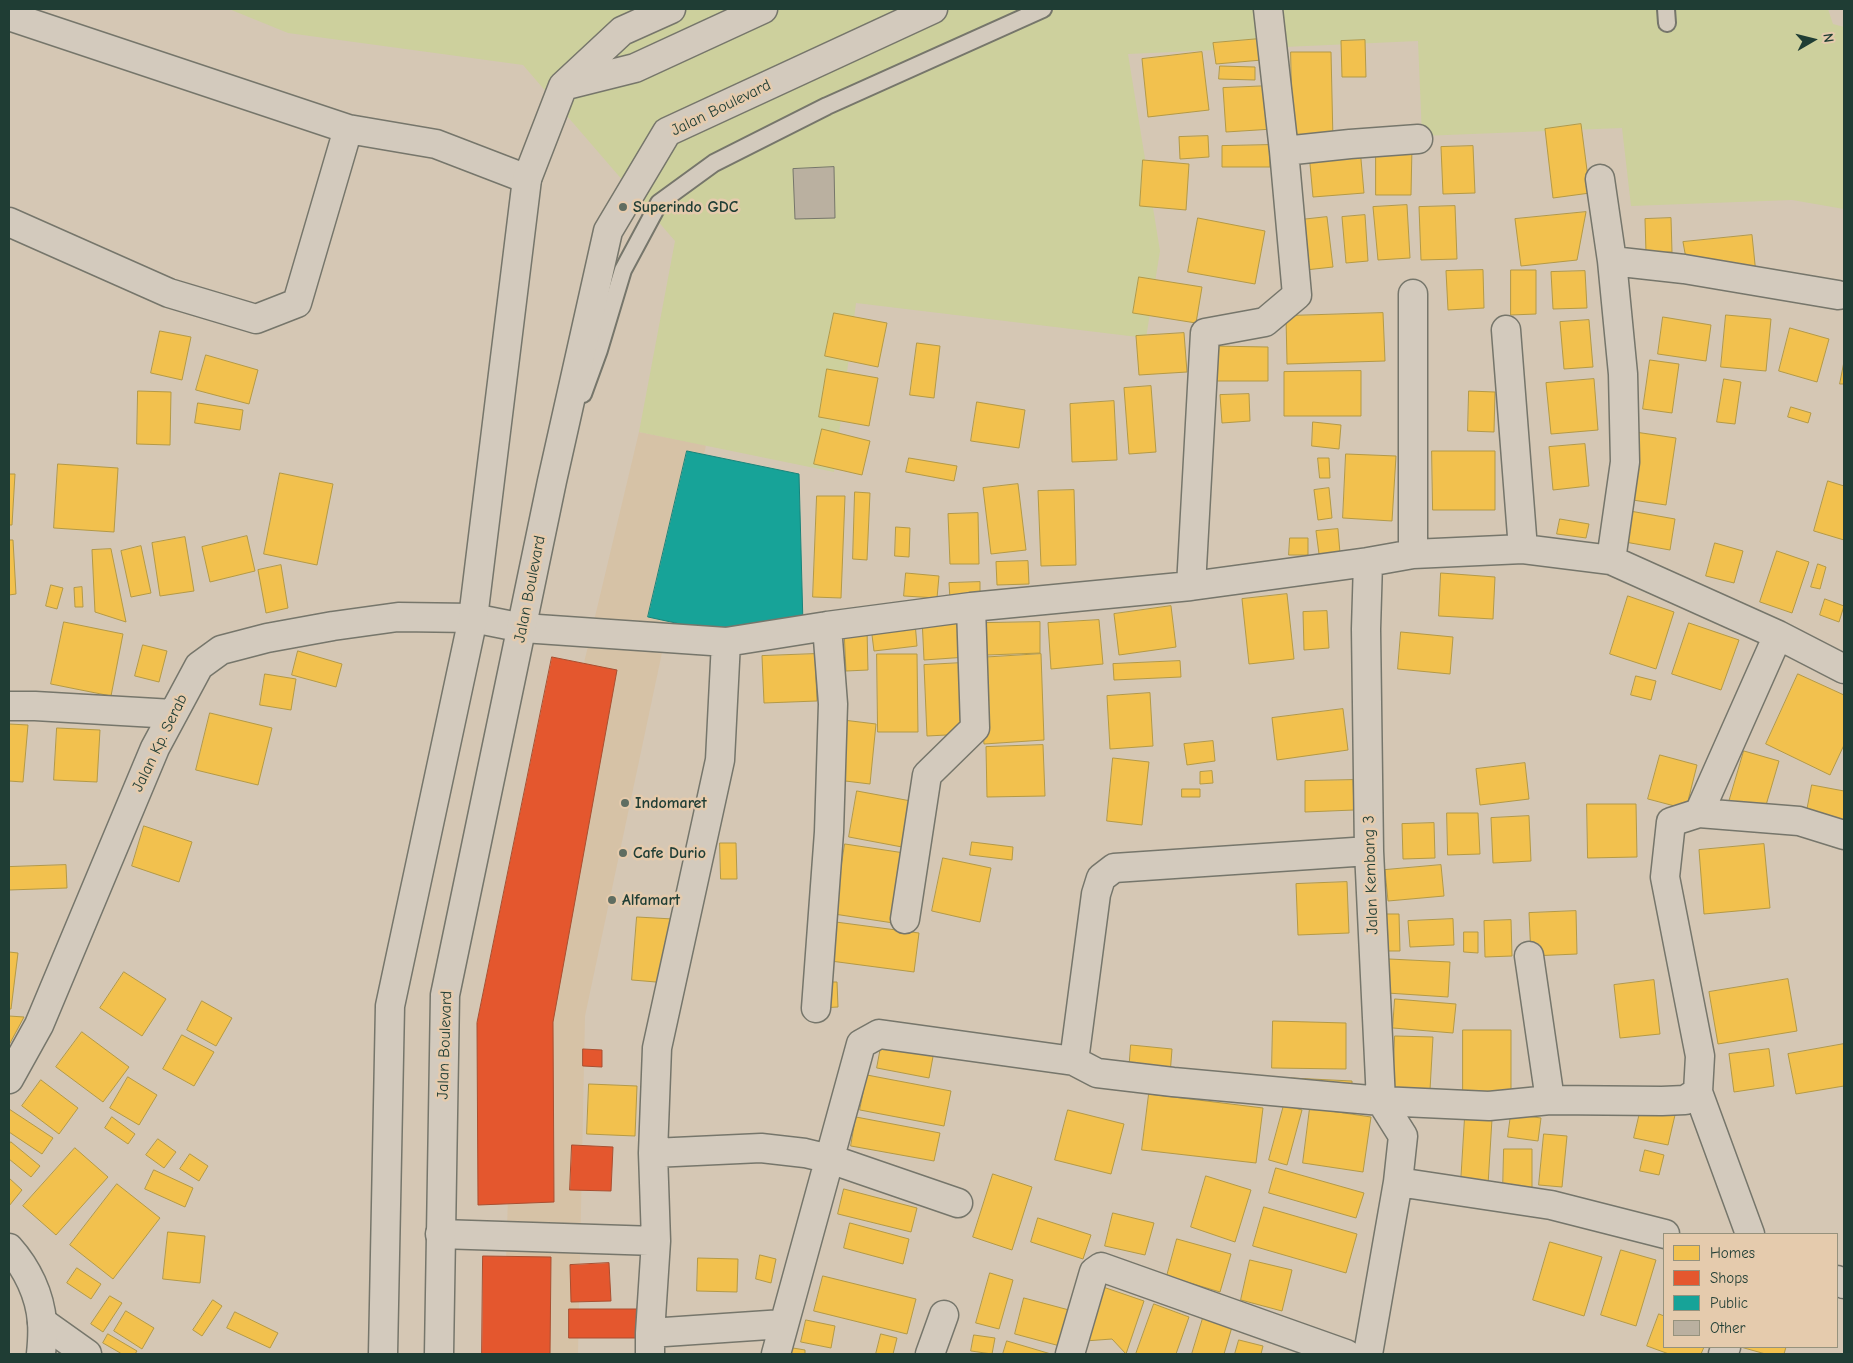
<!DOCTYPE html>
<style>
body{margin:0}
#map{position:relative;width:1853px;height:1363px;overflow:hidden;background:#d5c7b4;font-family:"Comic Neue",sans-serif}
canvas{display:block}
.frame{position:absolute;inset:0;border:10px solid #1f3d34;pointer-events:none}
.legend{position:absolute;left:1663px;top:1233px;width:175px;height:115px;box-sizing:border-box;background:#e5cbad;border:1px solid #96927d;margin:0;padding:6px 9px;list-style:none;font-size:15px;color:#1f3d34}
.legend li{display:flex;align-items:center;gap:10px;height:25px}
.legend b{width:25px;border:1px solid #96927d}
.north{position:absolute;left:1788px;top:15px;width:50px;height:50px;-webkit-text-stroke:4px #e5cbad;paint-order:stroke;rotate:82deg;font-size:14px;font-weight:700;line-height:20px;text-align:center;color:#1f3d34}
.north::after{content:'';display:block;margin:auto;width:18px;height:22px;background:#1f3d34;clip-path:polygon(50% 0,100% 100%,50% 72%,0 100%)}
</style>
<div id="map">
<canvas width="1853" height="1363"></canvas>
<div class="frame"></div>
<ul class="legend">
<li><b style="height:14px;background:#f2c14e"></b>Homes</li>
<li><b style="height:14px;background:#e4572e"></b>Shops</li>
<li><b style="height:14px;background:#17a398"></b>Public</li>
<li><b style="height:14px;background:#bab0a0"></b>Other</li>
</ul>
<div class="north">N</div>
</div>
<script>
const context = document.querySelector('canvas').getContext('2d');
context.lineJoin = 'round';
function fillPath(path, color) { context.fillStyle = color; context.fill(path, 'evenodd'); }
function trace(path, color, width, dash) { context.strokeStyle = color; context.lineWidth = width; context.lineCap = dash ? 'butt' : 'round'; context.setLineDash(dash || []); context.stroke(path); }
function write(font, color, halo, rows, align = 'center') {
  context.font = font + ' "Comic Neue",sans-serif'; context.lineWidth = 5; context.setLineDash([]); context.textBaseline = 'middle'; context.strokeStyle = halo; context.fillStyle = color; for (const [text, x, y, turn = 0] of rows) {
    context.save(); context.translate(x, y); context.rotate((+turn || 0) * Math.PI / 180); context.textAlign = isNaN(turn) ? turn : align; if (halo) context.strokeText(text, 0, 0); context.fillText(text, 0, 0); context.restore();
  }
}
fillPath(new Path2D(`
 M639,432l67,13 -121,571 -7,338h-75l13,-406z`), '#d6c2a6');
fillPath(new Path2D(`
 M229,9h1599l5,15 11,3v182l-52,-9 -161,6 -9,-78 -200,8 -4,-95 -290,13 32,197 -14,87 -290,-35 -22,169 -195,-40 36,-191 -152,-176 -235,-32z`), '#cdd09d');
const homes = new Path2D(`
 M1259,39l3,21 -46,4 -3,-21z
 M1365,40l1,37h-24l-1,-36z
 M1202,52l7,58 -61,7 -6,-58z
 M1291,52h40l2,89 -40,1z
 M1220,66l35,1v13l-36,-1z
 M1270,86l3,43 -47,3 -3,-44z
 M1581,124l9,69 -37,5 -8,-69z
 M1208,136l1,21 -29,2 -1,-22z
 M1269,145l1,22h-48v-21z
 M1376,146h36l-1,49h-35z
 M1473,146l2,47 -32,1 -2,-47z
 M1360,148l4,45 -51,4 -4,-44z
 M1143,160l46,4 -3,46 -46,-4z
 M1407,205l3,53 -32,2 -5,-53z
 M1455,206l2,53 -36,1 -2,-53z
 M1586,212l-9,48 -56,6 -6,-47z
 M1365,215l3,46 -22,2 -4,-46z
 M1327,217l6,50 -37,4 -5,-50z
 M1198,218l67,13 -10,53 -67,-12z
 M1671,218l1,34 -26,1 -1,-34z
 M1752,235l4,39 -69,-10 -4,-22z
 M1483,270l1,38 -36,2 -2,-39z
 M1511,270h25v44l-25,1z
 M1585,271l2,37 -34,1 -2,-37z
 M1139,277l63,10 -6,36 -63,-10z
 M834,313l53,10 -9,44 -53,-11z
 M1383,313l2,48 -98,3 -1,-48z
 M1726,315l45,4 -5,52 -45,-4z
 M1663,317l48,8 -5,36 -48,-7z
 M1589,320l4,47 -29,2 -4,-47z
 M1790,328l39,11 -12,43 -38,-11z
 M160,331l31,6 -9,43 -31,-7z
 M1184,333l3,39 -48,3 -3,-39z
 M917,343l23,3 -6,52 -24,-3z
 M1211,346l57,1v34h-58z
 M206,355l52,15 -9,34 -53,-14z
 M1650,360l29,4 -7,49 -29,-4z
 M1844,362v22h-4z
 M827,369l51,9 -9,48 -50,-9z
 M1361,371v45h-77v-44z
 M1594,379l4,51 -47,4 -5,-51z
 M1724,379l17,3 -6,42 -18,-2z
 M1151,386l5,66 -27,2 -5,-66z
 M138,391l33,1 -1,53 -33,-1z
 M1469,391l26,1 -1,40 -26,-1z
 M1249,394l1,27 -28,2 -2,-28z
 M1114,401l3,59 -45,2 -2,-58z
 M977,402l48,8 -6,38 -48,-7z
 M198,403l45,7 -3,20 -45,-7z
 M1791,407l20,6 -3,10 -20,-6z
 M1313,422l28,3 -2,24 -27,-3z
 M822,429l48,12 -8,34 -48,-11z
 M1635,432l41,6 -10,67 -40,-6z
 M1585,444l4,42 -36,4 -4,-43z
 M1432,451h63v59h-62z
 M1346,454l50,2 -4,65 -49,-3z
 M909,458l48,8 -3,15 -48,-9z
 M1318,458h11l1,20h-10z
 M58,464l60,4 -4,64 -60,-4z
 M280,473l53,11 -16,81 -53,-11z
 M9,474h6l-3,51h-3z
 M1828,481l16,5v54l-30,-9z
 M1018,484l8,66 -35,4 -8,-66z
 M1329,488l3,30 -14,2 -4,-30z
 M1074,490l2,75 -35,1 -3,-75z
 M855,492l15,1 -3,67 -14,-1z
 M817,496h28l-4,102 -28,-1z
 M1630,511l45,8 -5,31 -45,-8z
 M978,513l1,51h-29l-2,-50z
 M1560,519l29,5 -3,14 -29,-4z
 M896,527l14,1 -1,29 -14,-1z
 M1338,529l2,24 -21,1 -3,-23z
 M247,536l8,35 -45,11 -8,-35z
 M185,537l9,54 -34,5 -8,-53z
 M1290,538h18v17h-19z
 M9,540h4l3,54 -7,1z
 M1715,543l28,8 -9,32 -28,-7z
 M141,546l10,47 -20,4 -10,-46z
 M111,549l15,73 -31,-10 -3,-62z
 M1777,551l32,11 -17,51 -32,-11z
 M1028,561l1,23 -32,1 -1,-23z
 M1818,564l8,3 -6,22 -9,-2z
 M281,565l7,43 -22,5 -8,-43z
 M906,573l33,3 -2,22 -33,-2z
 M1441,573l54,4 -2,42 -54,-3z
 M980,582v16l-30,1 -1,-16z
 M51,585l12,3 -6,21 -11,-3z
 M82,587l1,20h-8l-1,-19z
 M1287,594l7,65 -45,5 -7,-65z
 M1628,596l46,16 -18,57 -46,-15z
 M1825,599l19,7 -5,16 -19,-7z
 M1171,606l5,41 -57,8 -5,-41z
 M1327,611l2,37 -25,2 -1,-38z
 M965,616l2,41 -43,3 -2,-42z
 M1099,620l4,44 -52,5 -3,-46z
 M64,622l59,12 -12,62 -60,-12z
 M915,622l2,24 -43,5 -3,-24z
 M1040,622v31l-53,2 -1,-32z
 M1689,623l50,17 -18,50 -49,-16z
 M867,629l1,41 -22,1 -2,-41z
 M1401,632l52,5 -3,37 -52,-5z
 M143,645l24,6 -8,31 -24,-6z
 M298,651l44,13 -6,23 -44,-12z
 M815,654l2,47 -53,2 -2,-47z
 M877,654h40l1,78h-40z
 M1041,654l3,86 -60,4 -7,-86z
 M1180,661l1,16 -67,3 -1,-16z
 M962,663l4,71 -39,2 -3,-71z
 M265,674l31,5 -5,31 -31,-5z
 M1798,674l46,21v50l-14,30 -64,-31z
 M1636,676l20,5 -5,19 -20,-5z
 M1150,693l3,53 -43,3 -3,-53z
 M1343,709l5,41 -71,10 -5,-42z
 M210,713l62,15 -14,57 -62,-15z
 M843,720l33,4 -6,60 -33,-4z
 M9,724l19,1 -5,57 -14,-1z
 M57,728l43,2 -3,52 -43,-2z
 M1213,741l2,20 -28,4 -3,-21z
 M1043,745l2,51 -58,1 -1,-50z
 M1744,751l35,10 -15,51 -35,-10z
 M1660,755l37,10 -11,44 -38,-10z
 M1113,758l36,4 -7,63 -35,-4z
 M1525,763l4,36 -49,6 -4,-36z
 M1212,771l1,12 -13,1v-12z
 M1353,780l1,30 -49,2v-31z
 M1812,785l32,6v38l-39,-8z
 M1182,789h18v8h-18z
 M857,791l54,10 -9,46 -53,-10z
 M1587,804h49l1,53 -49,1z
 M1447,813h31l2,41 -32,1z
 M1529,816l2,45 -38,2 -2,-45z
 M1434,823l1,35 -32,1 -1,-35z
 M144,826l48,16 -13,40 -47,-16z
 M972,842l41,5 -1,13 -42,-5z
 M720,843h16l1,36h-16z
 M845,844l66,10 -11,70 -66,-10z
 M1764,844l6,64 -66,6 -5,-64z
 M943,858l48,10 -11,54 -48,-11z
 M66,865l1,23 -58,2v-23z
 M1441,865l3,31 -56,5 -3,-31z
 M1347,882l2,51 -51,2 -2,-51z
 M1576,911l1,43 -46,2 -2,-43z
 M1378,914h21l1,37h-21z
 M637,917l36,2 -5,64 -36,-3z
 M1453,919l1,26 -44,2 -2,-26z
 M1511,920l1,36 -27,1 -1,-36z
 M828,921l91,12 -5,39 -91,-12z
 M1464,932h14v21l-14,-1z
 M9,952l9,1 -7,56h-2z
 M1389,959l61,3 -2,35 -61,-4z
 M124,972l42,27 -24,37 -42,-28z
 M1788,979l9,52 -79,13 -9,-52z
 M1654,980l6,54 -40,4 -6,-53z
 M819,982h18l1,25 -18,1z
 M1395,999l61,5 -3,29 -60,-5z
 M202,1001l30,17 -16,28 -29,-16z
 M9,1016l15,1 -15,28z
 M1273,1021l73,2v46l-74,-1z
 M1463,1030h48v63l-48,-1z
 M82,1032l47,35 -26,35 -47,-35z
 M182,1035l32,17 -20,34 -31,-17z
 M883,1036l52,10 -6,32 -52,-10z
 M1395,1036l38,1 -3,53 -37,-2z
 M1844,1044v42l-48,8 -8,-40z
 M1131,1045l41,4 -2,26 -41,-3z
 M1769,1049l5,37 -40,6 -5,-38z
 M867,1075l84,16 -7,35 -84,-16z
 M128,1077l29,18 -18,30 -29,-17z
 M1291,1078l61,3v12l-62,-3z
 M41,1080l37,28 -19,26 -37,-28z
 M589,1084l48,2 -2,50 -48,-2z
 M1149,1094l114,14 -7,55 -114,-13z
 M1284,1105l18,5 -15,55 -18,-5z
 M1310,1108l61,9 -8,55 -60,-9z
 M1641,1108l34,7 -7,30 -34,-7z
 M9,1109l44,29 -11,16 -33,-22z
 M1068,1110l56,14 -13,50 -56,-14z
 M1511,1114l30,4 -3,23 -30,-4z
 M112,1117l23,17 -7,10 -23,-16z
 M856,1117l84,16 -6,28 -83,-15z
 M1465,1117l27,2 -4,66 -27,-2z
 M1544,1134l23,2 -5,51 -23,-2z
 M158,1139l18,13 -12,16 -18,-13z
 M11,1142l29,24 -9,11 -22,-18v-14z
 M75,1148l33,29 -52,58 -33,-29z
 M1504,1149h28v43l-29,-1z
 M1645,1150l19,5 -5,20 -19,-4z
 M190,1154l18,12 -9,15 -19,-12z
 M1276,1168l88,25 -8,25 -87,-25z
 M154,1170l39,18 -8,19 -40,-18z
 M993,1174l39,13 -20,63 -39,-13z
 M1206,1176l45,14 -16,52 -44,-15z
 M9,1178l13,12 -13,16z
 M117,1184l43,34 -47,61 -43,-34z
 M844,1189l73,19 -6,24 -73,-18z
 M1264,1207l93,27 -11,39 -93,-27z
 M1113,1213l41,10 -9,32 -40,-9z
 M1038,1218l53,17 -8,24 -52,-17z
 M850,1223l59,16 -6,25 -59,-16z
 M168,1232l37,4 -5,47 -37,-4z
 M1177,1239l54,15 -11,38 -53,-16z
 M1550,1242l52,15 -18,59 -51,-16z
 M1621,1250l35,10 -20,66 -35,-11z
 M760,1255l16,4 -5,24 -15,-4z
 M698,1258l40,1 -1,33 -40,-1z
 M1250,1260l42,10 -10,41 -41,-11z
 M77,1268l24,16 -10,15 -24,-16z
 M990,1273l23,7 -14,49 -23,-6z
 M823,1276l93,23 -9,35 -93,-23z
 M1103,1287l41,14 -18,53 -14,-15 -27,2z
 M110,1296l12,7 -19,29 -12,-8z
 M1024,1298l45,12 -9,36 -45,-12z
 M213,1300l9,6 -20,30 -9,-6z
 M1154,1304l35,13 -13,37h-40z
 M126,1311l28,17 -12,21 -28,-18z
 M235,1312l43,21 -8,15 -43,-20z
 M1659,1314l5,2v31h40l-3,7h-32l-22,-8z
 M1203,1318l29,9 -8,27h-32z
 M806,1320l29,6 -4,22 -30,-6z
 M108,1334l29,17 -2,3h-13l-19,-11z
 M881,1334l16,4 -4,16h-17z
 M974,1335l21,3 -3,16 -21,-3z
 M1239,1340l24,6 -2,8h-26z
 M1007,1341l44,13h-48z
 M781,1346l24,4v4h-25z
 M1741,1347h45l-2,7h-18z`);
fillPath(homes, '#f2c14e');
trace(homes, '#b39946', 1);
const shops = new Path2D(`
 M552,657l65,13 -64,352 1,180 -76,3 -1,-182z
 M583,1049l19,1v17l-19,-1z
 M572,1145l41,2 -2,44 -41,-1z
 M483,1256l68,1 -1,97h-68z
 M609,1263l2,38 -40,1 -1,-37z
 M569,1309h69v29h-69z`);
fillPath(shops, '#e4572e');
trace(shops, '#a94f30', 1);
const public = new Path2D(`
 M687,451l112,23 4,151 -86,7 -69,-15z`);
fillPath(public, '#17a398');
trace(public, '#19847a', 1);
const building = new Path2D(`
 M834,167l1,51 -40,1 -2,-50z`);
fillPath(building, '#bab0a0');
trace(building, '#76766b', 1);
const service = new Path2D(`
 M1666,9l1,14
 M583,394l16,-44 24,-80 36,-67 55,-40 113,-57 216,-97`);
const minor = new Path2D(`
 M9,16l339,113 88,15 91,35
 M1284,151l66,-7 68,-5
 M1600,179l12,82 11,113 2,88 -14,98
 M9,222l160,71 87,26 41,-16 51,-174
 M1612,261l72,8 154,26
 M1413,294v260
 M1506,330l17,219
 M1368,562l-2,67 3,222 12,250 22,35 -5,46 -30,172
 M1191,586l14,-253 60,-11 32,-27 -13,-144 -16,-142
 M9,706h26l138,8
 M1699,813l100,8 45,14
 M905,919l22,-144 48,-47 -4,-121
 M1529,956l21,144
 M816,1008l13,-176 4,-128 -6,-78
 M1074,1061l22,-167 5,-16 13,-10 255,-17
 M9,1079l30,-54 116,-277 44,-82 22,-16 46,-12 66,-12 65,-9 75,1 50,10 203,14 101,-16 144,-19 220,-21 177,-24 45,-8 110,-5 88,11 167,75 66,34
 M653,1153l108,-5 44,5 25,6 128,44
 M1398,1182l153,23 114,29
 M440,1234l216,7
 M1750,1234l-52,-142 2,-36 -35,-179 6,-55 28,-9 79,-178
 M1837,1280l7,4
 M42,1322l45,32
 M650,1333l133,-9
 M650,1354v-21l6,-92 -3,-88 4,-105 63,-288 6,-118
 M776,1354l85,-310 18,-10 195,27 23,12 76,9 208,19 108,5 61,-6 112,1 23,-1 13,-8
 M930,1354l14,-39
 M1070,1354l24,-82 7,-5 245,87
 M1723,1354l3,-7`);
const tertiary = new Path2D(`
 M9,1248c18,20 31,47 33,74 1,11 0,22 -1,32`);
const secondary = new Path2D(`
 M567,85l68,-17 128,-59
 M383,1354l7,-348 83,-388 54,-439 36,-93 59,-55 49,-22
 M439,1354l6,-359 107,-514 56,-250 59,-99 266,-123`);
trace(service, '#76766b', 20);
trace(minor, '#76766b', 31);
trace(tertiary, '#76766b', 31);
trace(secondary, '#76766b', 31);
trace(service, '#d3cabd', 16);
trace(minor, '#d3cabd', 28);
trace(tertiary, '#d3cabd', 28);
trace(secondary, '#d3cabd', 28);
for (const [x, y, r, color] of [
 [623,207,5,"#5f6d61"],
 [625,803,5,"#5f6d61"],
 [623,853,5,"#5f6d61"],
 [612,900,5,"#5f6d61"]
]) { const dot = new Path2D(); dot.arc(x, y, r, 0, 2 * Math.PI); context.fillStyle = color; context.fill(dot); trace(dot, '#e5cbad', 2); }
write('16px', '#1f3d34', '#e5cbad', [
 ["Jalan Boulevard",721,108,-26],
 ["Jalan Boulevard",530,589,-79],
 ["Jalan Kp. Serab",160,743,-64],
 ["Jalan Kembang 3",1371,875,-92],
 ["Jalan Boulevard",445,1045,-88]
]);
write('bold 16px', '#1f3d34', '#e5cbad', [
 ["Superindo GDC",633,207],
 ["Indomaret",635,803],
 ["Cafe Durio",633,853],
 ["Alfamart",622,900]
], 'left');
</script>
